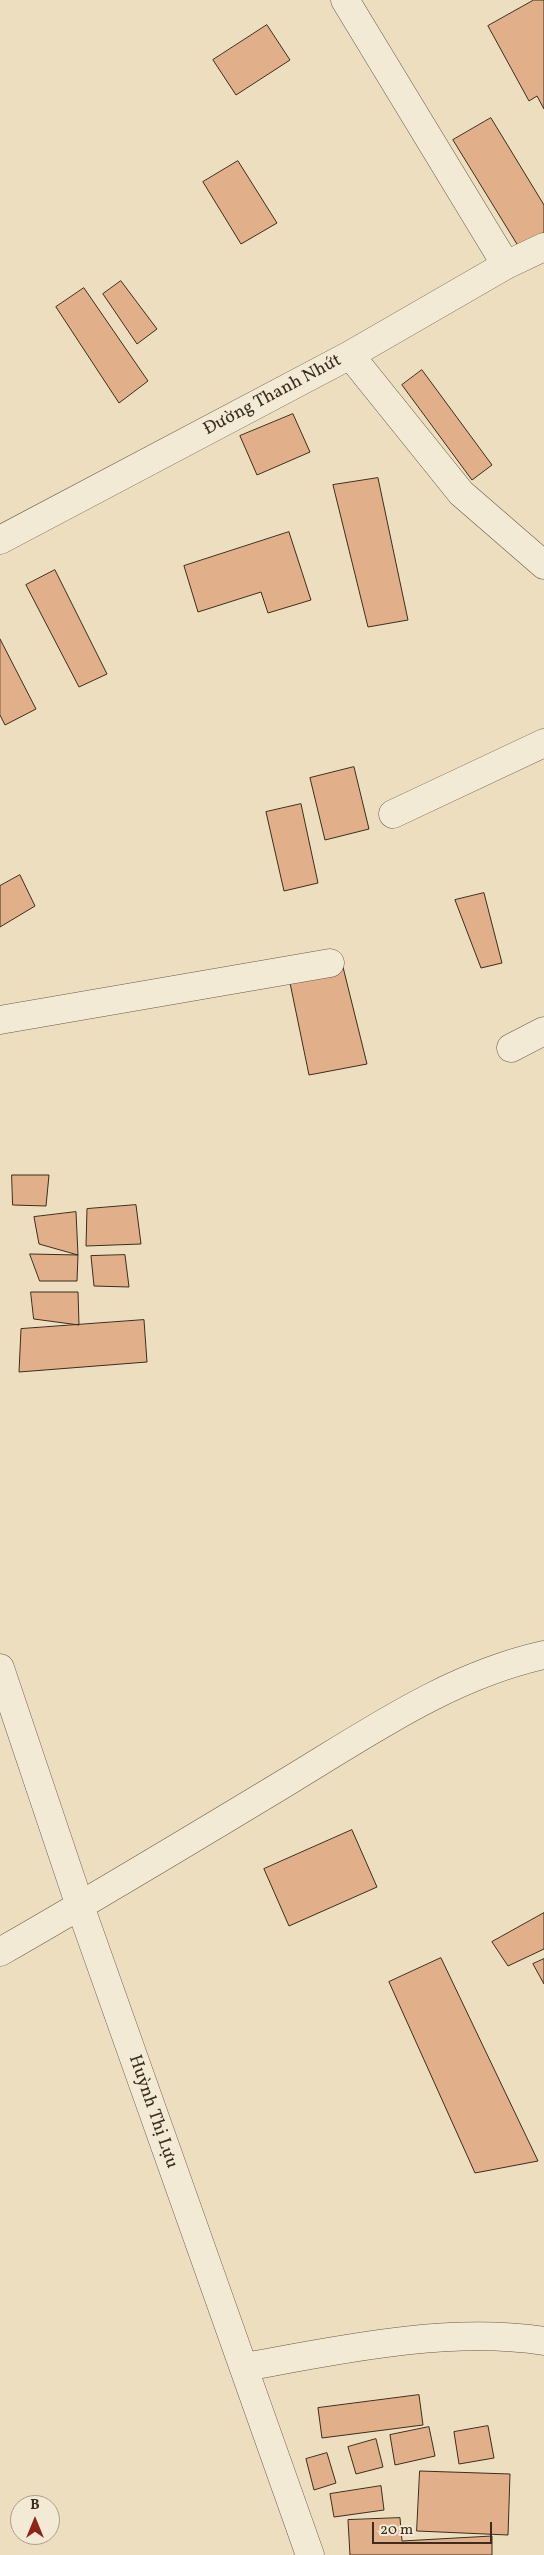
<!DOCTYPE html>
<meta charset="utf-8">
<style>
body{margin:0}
#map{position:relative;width:544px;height:2555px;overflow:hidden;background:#eddec0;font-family:Vollkorn,serif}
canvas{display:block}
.north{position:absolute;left:10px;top:2495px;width:50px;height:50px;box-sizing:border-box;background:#f3ead6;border:1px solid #aa9e8c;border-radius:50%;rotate:0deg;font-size:14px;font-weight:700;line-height:20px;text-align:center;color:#3d2c1d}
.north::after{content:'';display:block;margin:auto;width:18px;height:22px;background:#8f2418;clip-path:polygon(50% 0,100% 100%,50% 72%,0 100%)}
.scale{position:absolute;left:372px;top:2522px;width:120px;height:22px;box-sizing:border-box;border:2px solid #3d2c1d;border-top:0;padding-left:6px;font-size:15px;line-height:18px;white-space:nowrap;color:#3d2c1d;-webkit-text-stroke:4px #f3ead6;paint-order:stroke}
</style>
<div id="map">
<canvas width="544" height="2555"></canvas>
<div class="north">B</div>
<div class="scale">20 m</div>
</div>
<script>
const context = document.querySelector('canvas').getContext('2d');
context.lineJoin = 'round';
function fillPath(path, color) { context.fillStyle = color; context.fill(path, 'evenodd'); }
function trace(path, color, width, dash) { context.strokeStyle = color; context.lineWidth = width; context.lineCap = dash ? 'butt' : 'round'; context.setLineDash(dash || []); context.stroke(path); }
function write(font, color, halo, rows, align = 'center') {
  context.font = font + ' Vollkorn,serif'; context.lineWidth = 4; context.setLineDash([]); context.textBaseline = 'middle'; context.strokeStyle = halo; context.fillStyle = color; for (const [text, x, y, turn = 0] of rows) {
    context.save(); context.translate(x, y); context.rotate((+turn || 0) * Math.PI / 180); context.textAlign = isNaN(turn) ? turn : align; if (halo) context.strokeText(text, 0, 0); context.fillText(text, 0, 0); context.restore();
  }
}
const building = new Path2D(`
 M534,0h10v109l-7,-13 -8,5 -41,-75z
 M267,25l23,35 -54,35 -23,-35z
 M491,118l53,87v29l-24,15 -67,-109z
 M238,161l39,62 -36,21 -38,-62z
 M121,281l36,48 -20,15 -34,-50z
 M84,288l64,93 -29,22 -63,-96z
 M422,370l70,95 -20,15 -70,-95z
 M293,414l17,38 -53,23 -17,-39z
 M378,478l30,142 -40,7 -35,-142z
 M289,532l22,68 -43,13 -7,-21 -63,20 -14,-46z
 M55,570l52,104 -28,13 -53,-102z
 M0,639l36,70 -31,16 -5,-10z
 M354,767l15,62 -44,11 -15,-62z
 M301,804l17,79 -34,8 -18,-79z
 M20,875l15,31 -35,21v-41z
 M484,893l18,70 -21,5 -26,-68z
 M343,967l24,97 -58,11 -20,-97z
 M12,1175h37l-3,31 -33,-1z
 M136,1205l5,39 -55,2 1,-37z
 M76,1212l2,43 -39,-11 -5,-27z
 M30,1254l48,1 -1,26h-37z
 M125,1255l4,32 -35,-1 -3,-30z
 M31,1292h47l1,33 -45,-6z
 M144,1320l3,42 -128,10 2,-43z
 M352,1830l25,57 -88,39 -25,-57z
 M544,1913v36l-36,17 -16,-24z
 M441,1958l97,203 -63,12 -86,-191z
 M544,1959v25l-11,-20z
 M419,2395l4,30 -101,13 -4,-30z
 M488,2426l6,32 -35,6 -5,-32z
 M429,2427l6,29 -40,9 -5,-30z
 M376,2439l7,28 -27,7 -8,-27z
 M327,2453l9,30 -22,7 -8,-31z
 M420,2471l90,3 -2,61 -91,-4z
 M381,2486l3,24 -50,7 -4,-23z
 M400,2518l2,23 90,-5v19h-142l-2,-35z`);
fillPath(building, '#e1b08a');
trace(building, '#3d2c1d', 1);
const minor = new Path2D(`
 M345,0l161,265
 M350,355l111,138 83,72
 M0,540l350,-185 156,-90 38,-18
 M393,814l151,-71
 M0,1020l330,-57
 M511,1048l33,-17
 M0,1668l80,238 230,649
 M0,1952c98,-56 194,-114 290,-172 81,-49 160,-104 254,-125
 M245,2367c93,-17 204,-41 299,-26`);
trace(minor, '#695846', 29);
trace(minor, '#f3ead6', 28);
write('18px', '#3d2c1d', '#f3ead6', [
 ["Đường Thanh Nhứt",273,396,-28],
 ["Huỳnh Thị Lựu",152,2112,71]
]);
</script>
